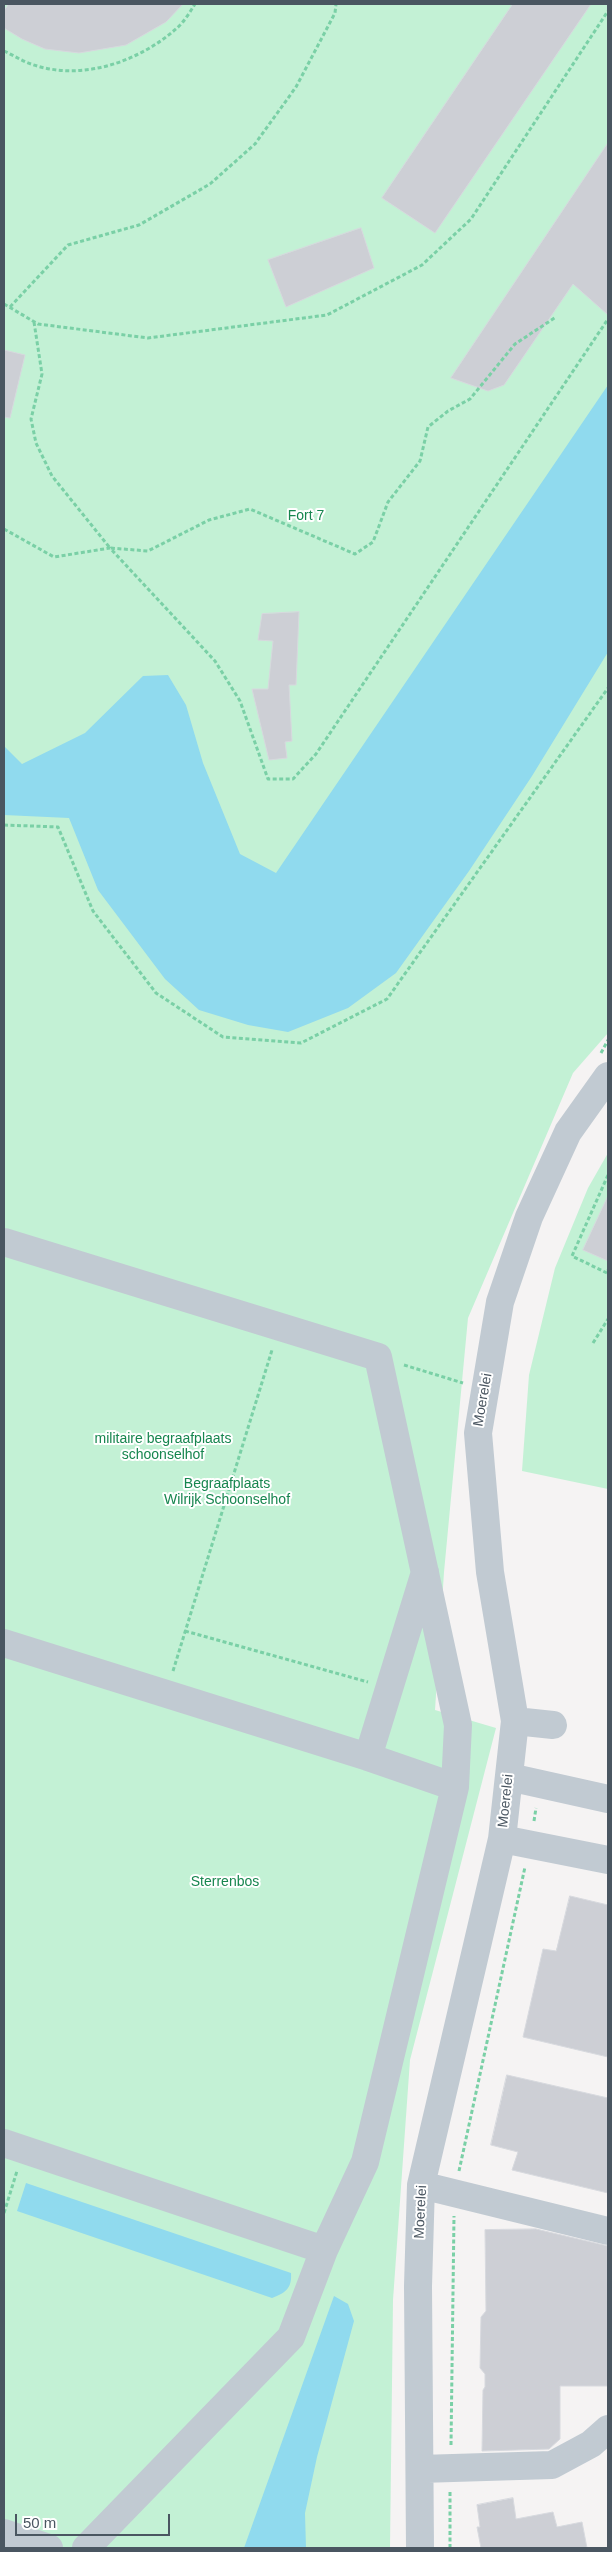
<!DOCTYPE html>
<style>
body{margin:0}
#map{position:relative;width:612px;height:2552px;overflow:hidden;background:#f5f3f3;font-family:Arial,sans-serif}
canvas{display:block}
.frame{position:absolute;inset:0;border:5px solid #4a5661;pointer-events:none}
.scale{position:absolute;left:15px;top:2514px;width:155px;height:22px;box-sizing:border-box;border:2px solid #4a5661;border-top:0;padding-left:6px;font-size:15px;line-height:18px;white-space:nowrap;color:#4a5661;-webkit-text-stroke:4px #fff;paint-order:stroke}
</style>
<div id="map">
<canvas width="612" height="2552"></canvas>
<div class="frame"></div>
<div class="scale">50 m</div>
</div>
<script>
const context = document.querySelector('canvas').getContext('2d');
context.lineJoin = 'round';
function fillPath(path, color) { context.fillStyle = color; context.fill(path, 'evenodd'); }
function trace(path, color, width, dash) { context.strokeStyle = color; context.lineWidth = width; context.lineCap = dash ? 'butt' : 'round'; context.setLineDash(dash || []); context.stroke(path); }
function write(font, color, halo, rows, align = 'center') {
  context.font = font + ' Arial,sans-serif'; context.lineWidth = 4; context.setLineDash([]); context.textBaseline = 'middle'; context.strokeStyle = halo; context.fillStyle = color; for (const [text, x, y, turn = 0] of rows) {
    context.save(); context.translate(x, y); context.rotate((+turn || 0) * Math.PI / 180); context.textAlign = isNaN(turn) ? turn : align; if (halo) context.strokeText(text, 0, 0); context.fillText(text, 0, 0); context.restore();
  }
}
fillPath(new Path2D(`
 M4,4h604v1029l-35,40 -105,245 -24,254 -9,138 61,18 -86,332 -17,240 -3,248h-386z
 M608,1153v336l-86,-18 7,-96 26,-107 33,-80z`), '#c3f1d5');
fillPath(new Path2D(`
 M608,385v267l-76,124 -63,95 -73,102 -48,35 -60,24 -40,-7 -49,-15 -34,-31 -67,-89 -29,-72 -65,-3v-69l18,18 63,-31 58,-57 25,-1 18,30 17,58 37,91 36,19z
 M26,2183l265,90c1,15 -5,20 -19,25l-255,-87z
 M334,2296l14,8 6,17 -37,136 -12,56 1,35h-62z`), '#90daee');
const building = new Path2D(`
 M9,4h174l-17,18 -40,23 -47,8 -34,-4 -23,-10 -18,-11v-17z
 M513,4h78l-156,229 -53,-35z
 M608,143v172l-35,-31 -69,101 -16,6 -37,-13z
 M361,228l13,40 -88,39 -18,-47z
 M4,350l21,5 -15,63 -6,-1z
 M299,612l-3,73h-7l3,56 -7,1 2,16 -18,2 -17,-71h16l5,-48 -15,-1 4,-26z
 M608,1196v65l-25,-11z
 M570,1896l38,9v152l-85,-20 20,-88 13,2z
 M507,2075l101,23v95l-96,-23 6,-18 -27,-7z
 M536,2229l72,17v140h-48v53l-11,10 -67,2 1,-61 2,-3v-13l-5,-6 1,-51 5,-6 -1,-81z
 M513,2498l3,21 37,-7 4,15 25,-5 5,26h-106l-4,-21h3l-3,-22z`);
fillPath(building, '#cdcfd5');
trace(building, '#d7d9de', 1);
trace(new Path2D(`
 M4,51c9,4 18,10 27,13 50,18 108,-2 146,-36 7,-6 13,-16 18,-24
 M4,304l34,20 110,14 179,-23 95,-50 49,-46 137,-208
 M10,307l58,-62 71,-20 71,-41 45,-40 41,-57 39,-74 1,-9
 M34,322l8,52 -11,45 5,24 16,33 58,72 38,3 61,-31 41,-11 105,45 18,-12 15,-40 32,-41 8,-34 20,-16 22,-12 45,-55 41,-27
 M4,529l50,28 56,-9 105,113 25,40 28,78h25l23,-25 292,-435
 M4,825l54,2 35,84 63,82 67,44 78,6 86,-44 221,-311
 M601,1053l7,-13
 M608,1175l-36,81 35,17 1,-3
 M593,1343l15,-24
 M404,1365l59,18
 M185,1631l183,51
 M173,1671l99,-321
 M534,1821l2,-13
 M459,2171l66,-304
 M4,2213l13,-42
 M451,2445l3,-229
 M450,2548v-57`), '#7ad0a6', 3, [4, 2.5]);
trace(new Path2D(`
 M4,1242l374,115 80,368 -3,62 -90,375 -41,88 -33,87 -205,211
 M4,1643l364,114 87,30
 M515,1721l38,4
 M368,1757l57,-185
 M509,1777l99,22
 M502,1839l106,21
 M4,2143l320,107
 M421,2185l187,46
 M420,2469l132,-4 39,-21 17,-15
 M4,2533l45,15
 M420,2548l-2,-262 3,-101 81,-346 13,-118 -25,-149 -12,-139 22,-131 29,-85 39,-85 40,-56`), '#c1cad2', 28);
write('14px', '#17864f', '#fff', [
 ["Fort 7",306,516],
 ["militaire begraafplaats",163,1439],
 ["schoonselhof",163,1455],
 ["Begraafplaats",227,1484],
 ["Wilrijk Schoonselhof",227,1500],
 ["Sterrenbos",225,1882]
]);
write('14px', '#4a5661', '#fff', [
 ["Moerelei",483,1400,-80],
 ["Moerelei",506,1801,-84],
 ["Moerelei",421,2212,-87]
]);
</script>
